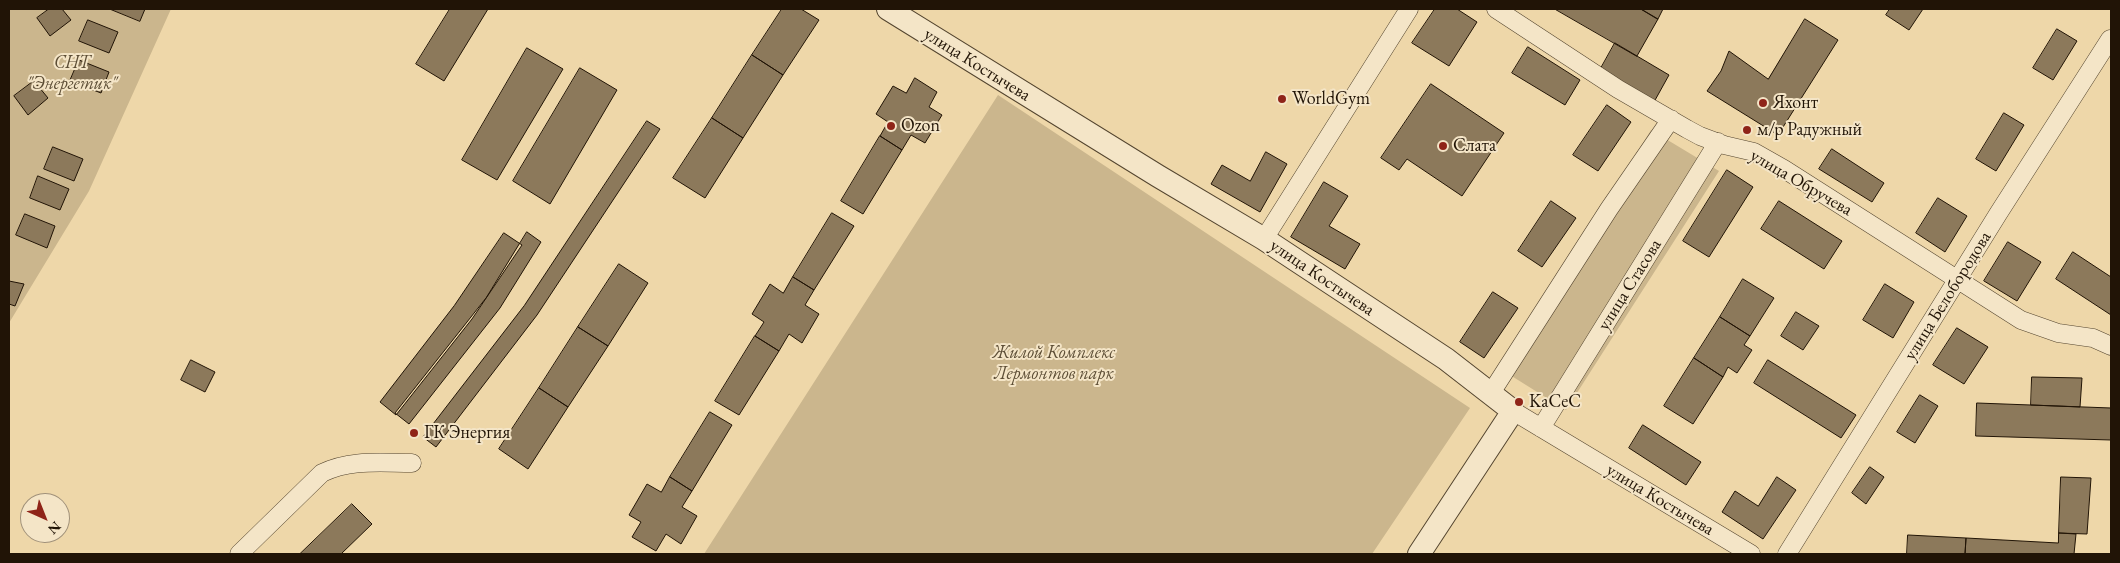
<!DOCTYPE html>
<meta charset="utf-8">
<style>
body{margin:0}
#map{position:relative;width:2120px;height:563px;overflow:hidden;background:#eed7a9;font-family:"EB Garamond",serif}
canvas{display:block}
.frame{position:absolute;inset:0;border:10px solid #211406;pointer-events:none}
.north{position:absolute;left:20px;top:493px;width:50px;height:50px;box-sizing:border-box;background:#f4e5c7;border:1px solid #a0917a;border-radius:50%;rotate:136deg;font-size:14px;font-weight:700;line-height:20px;text-align:center;color:#211406}
.north::after{content:'';display:block;margin:auto;width:18px;height:22px;background:#8f2418;clip-path:polygon(50% 0,100% 100%,50% 72%,0 100%)}
</style>
<div id="map">
<canvas width="2120" height="563"></canvas>
<div class="frame"></div>
<div class="north">N</div>
</div>
<script>
const context = document.querySelector('canvas').getContext('2d');
context.lineJoin = 'round';
function fillPath(path, color) { context.fillStyle = color; context.fill(path, 'evenodd'); }
function trace(path, color, width, dash) { context.strokeStyle = color; context.lineWidth = width; context.lineCap = dash ? 'butt' : 'round'; context.setLineDash(dash || []); context.stroke(path); }
function write(font, color, halo, rows, align = 'center') {
  context.font = font + ' "EB Garamond",serif'; context.lineWidth = 4; context.setLineDash([]); context.textBaseline = 'middle'; context.strokeStyle = halo; context.fillStyle = color; for (const [text, x, y, turn = 0] of rows) {
    context.save(); context.translate(x, y); context.rotate((+turn || 0) * Math.PI / 180); context.textAlign = isNaN(turn) ? turn : align; if (halo) context.strokeText(text, 0, 0); context.fillText(text, 0, 0); context.restore();
  }
}
fillPath(new Path2D(`
 M9,9h162l-82,182 -80,132z
 M998,95l472,313 -98,146h-668z
 M1651,130l68,41 -153,239 -64,-40z`), '#cbb68d');
const building = new Path2D(`
 M49,9h13l9,11 -21,16 -13,-18z
 M110,9h35l-5,12z
 M450,9h38l-44,72 -28,-17z
 M782,9h19l18,11 -36,55 -31,-20z
 M1435,9h22l20,13 -28,44 -37,-23z
 M1555,9h86l17,10 -21,37z
 M1641,9h22l-5,10z
 M1890,9h33l-14,21 -23,-15z
 M1805,19l33,21 -60,95 -71,-44 14,-20 8,-20 39,28z
 M88,20l30,12 -9,21 -30,-12z
 M2057,29l20,12 -24,39 -20,-12z
 M1615,43l54,32 -15,27 -54,-32z
 M1528,47l52,33 -15,25 -53,-32z
 M527,48l36,21 -66,111 -35,-20z
 M752,55l31,20 -40,63 -31,-20z
 M79,60l30,12 -8,21 -31,-12z
 M580,68l37,22 -67,114 -37,-23z
 M915,78l22,14 -8,15 13,8 -17,28 -14,-8 -9,15 -22,-14 8,-14 -12,-8 17,-28 13,7z
 M34,81l14,17 -20,17 -14,-19z
 M1431,84l73,49 -42,63 -55,-37 -8,11 -18,-12z
 M1607,105l24,17 -33,49 -25,-16z
 M2004,113l20,12 -28,46 -20,-12z
 M712,118l31,20 -38,60 -32,-20z
 M647,121l13,8 -123,186 -101,132 -13,-10 101,-131z
 M880,136l22,14 -39,64 -22,-13z
 M53,147l30,12 -9,22 -30,-12z
 M1832,149l52,34 -12,19 -53,-33z
 M1266,152l21,12 -27,48 -49,-28 11,-19 28,16z
 M1727,170l26,17 -44,70 -26,-16z
 M38,176l31,13 -9,21 -30,-12z
 M1324,182l24,14 -19,30 31,18 -15,25 -54,-32z
 M1938,198l29,18 -22,36 -29,-19z
 M1551,201l25,17 -34,49 -24,-16z
 M1779,201l63,40 -18,28 -63,-40z
 M832,213l22,13 -40,64 -21,-13z
 M25,214l30,12 -8,22 -31,-13z
 M527,232l14,10 -41,66 -91,116 -14,-11 91,-115z
 M504,233l18,12 -50,74 -76,96 -16,-13 74,-96z
 M2008,242l33,20 -24,39 -33,-20z
 M2073,252l38,25v38l-55,-36z
 M619,264l29,19 -40,63 -30,-19z
 M793,277l21,13 -9,15 14,9 -17,29 -13,-9 -10,17 -24,-15 9,-14 -12,-8 18,-30 13,9z
 M1743,279l31,19 -24,38 -30,-19z
 M9,281l15,3 -9,22 -6,-2z
 M1885,284l29,18 -21,36 -30,-18z
 M1493,292l25,16 -34,50 -24,-16z
 M1796,312l23,14 -16,24 -22,-14z
 M1720,317l30,19 -6,9 8,5 -15,23 -9,-6 -5,10 -29,-19z
 M578,327l30,19 -40,61 -29,-19z
 M1957,328l31,19 -24,37 -31,-19z
 M755,336l24,15 -40,64 -24,-14z
 M1694,358l29,19 -30,47 -29,-18z
 M191,360l24,12 -10,20 -24,-12z
 M1768,360l88,55 -15,23 -87,-55z
 M2032,377l50,1 -2,29 -49,-2z
 M539,388l29,19 -40,62 -29,-20z
 M1920,395l18,11 -23,37 -18,-11z
 M1977,403l134,5v32l-135,-4z
 M710,412l22,13 -40,66 -22,-14z
 M1643,425l58,37 -15,23 -57,-37z
 M1870,467l14,10 -18,27 -14,-11z
 M670,477l22,14 -10,16 15,9 -16,28 -15,-10 -10,17 -24,-14 9,-15 -12,-7 18,-31 14,8z
 M1777,477l19,13 -33,49 -41,-27 13,-21 23,15z
 M2061,477l30,1 -4,56 -28,-1z
 M352,504l20,20 -31,30h-41z
 M2059,533l17,1 -2,20h-109l1,-16 92,5z
 M1908,535l58,3 -1,16h-58z`);
fillPath(building, '#8c795b');
trace(building, '#211406', 1);
const minor = new Path2D(`
 M1496,9l122,80 69,40 13,7 24,9 30,7 30,17 237,151 37,13 35,5 18,8
 M1264,239l145,-230
 M1491,393l118,-184 62,-90
 M1513,411l238,143
 M1541,428l177,-286
 M239,554l83,-81c29,-14 59,-10 90,-10
 M1787,554l211,-340 112,-175`);
const tertiary = new Path2D(`
 M888,9l270,167 106,63 182,120 67,52 -94,143`);
trace(minor, '#54452f', 19);
trace(tertiary, '#54452f', 24);
trace(minor, '#f4e5c7', 18);
trace(tertiary, '#f4e5c7', 22);
for (const [x, y, r, color] of [
 [1282,99,5,"#8f2418"],
 [1763,103,5,"#8f2418"],
 [891,126,5,"#8f2418"],
 [1747,130,5,"#8f2418"],
 [1443,146,5,"#8f2418"],
 [1519,402,5,"#8f2418"],
 [414,433,5,"#8f2418"]
]) { const dot = new Path2D(); dot.arc(x, y, r, 0, 2 * Math.PI); context.fillStyle = color; context.fill(dot); trace(dot, '#f4e5c7', 2); }
write('italic 18px', '#5c4d35', '#f4e5c7', [
 ["СНТ",72,63],
 ["\"Энергетик\"",72,84],
 ["Жилой Комплекс",1054,353],
 ["Лермонтов парк",1054,374]
]);
write('18px', '#211406', '#f4e5c7', [
 ["улица Костычева",977,65,32],
 ["улица Обручева",1801,183,30],
 ["улица Костычева",1322,278,34],
 ["улица Стасова",1630,285,-58],
 ["улица Белобородова",1948,296,-58],
 ["улица Костычева",1660,500,31]
]);
write('18px', '#211406', '#f4e5c7', [
 ["WorldGym",1292,99],
 ["Яхонт",1773,103],
 ["Ozon",901,126],
 ["м/р Радужный",1757,130],
 ["Слата",1453,146],
 ["KaCeC",1529,402],
 ["ГК Энергия",424,433]
], 'left');
</script>
